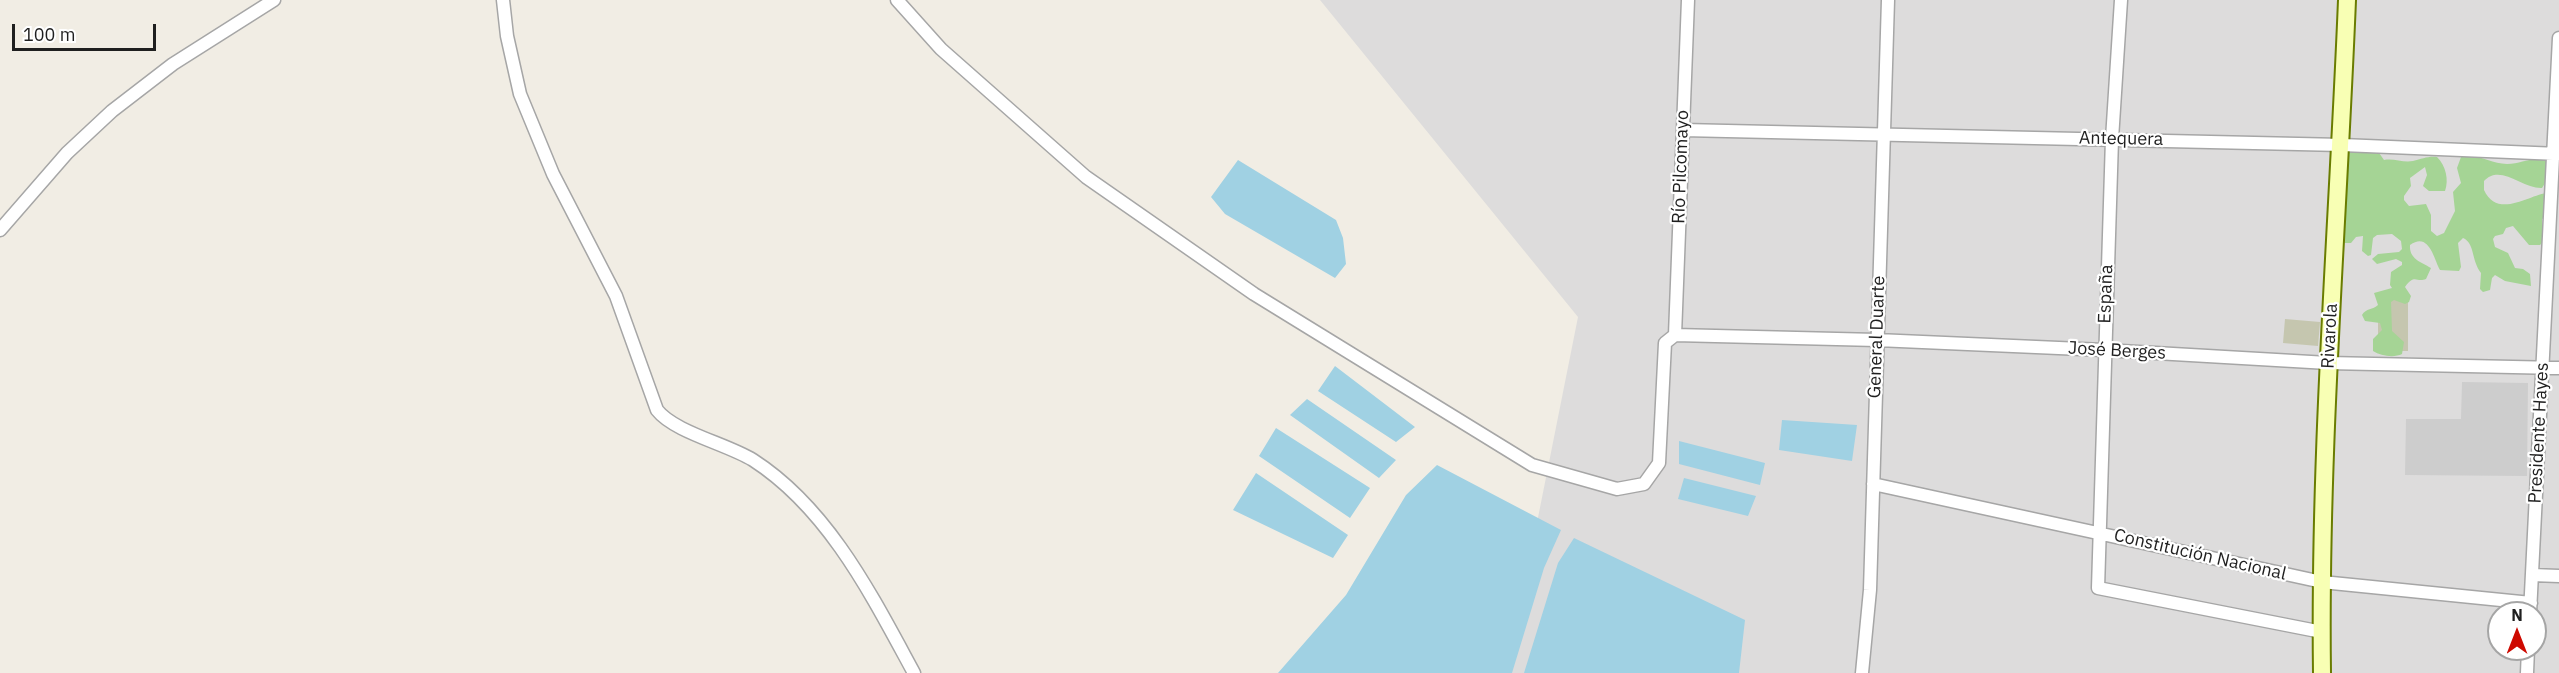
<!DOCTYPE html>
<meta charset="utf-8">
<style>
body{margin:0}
#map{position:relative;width:2559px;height:673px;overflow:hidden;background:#f1ede4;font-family:"IBM Plex Sans",sans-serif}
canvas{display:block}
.north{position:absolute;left:2487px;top:601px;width:60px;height:60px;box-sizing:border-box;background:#fff;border:2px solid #a5a5a5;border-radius:50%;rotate:0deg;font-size:16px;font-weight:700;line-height:24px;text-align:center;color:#1f1f1f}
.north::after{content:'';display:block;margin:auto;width:21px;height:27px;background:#ce0900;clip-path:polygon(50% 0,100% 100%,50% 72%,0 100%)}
.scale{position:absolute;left:12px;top:24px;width:144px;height:27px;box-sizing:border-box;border:3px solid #1f1f1f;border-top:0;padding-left:8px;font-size:18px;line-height:21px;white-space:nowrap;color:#1f1f1f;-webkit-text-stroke:4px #fff;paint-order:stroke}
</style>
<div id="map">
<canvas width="2559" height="673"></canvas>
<div class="north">N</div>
<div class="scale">100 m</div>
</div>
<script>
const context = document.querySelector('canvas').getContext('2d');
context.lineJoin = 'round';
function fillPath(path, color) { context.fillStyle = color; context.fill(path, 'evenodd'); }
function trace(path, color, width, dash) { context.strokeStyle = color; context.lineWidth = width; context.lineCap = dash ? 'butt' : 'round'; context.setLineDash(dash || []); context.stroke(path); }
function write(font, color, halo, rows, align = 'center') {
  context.font = font + ' "IBM Plex Sans",sans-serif'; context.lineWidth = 4.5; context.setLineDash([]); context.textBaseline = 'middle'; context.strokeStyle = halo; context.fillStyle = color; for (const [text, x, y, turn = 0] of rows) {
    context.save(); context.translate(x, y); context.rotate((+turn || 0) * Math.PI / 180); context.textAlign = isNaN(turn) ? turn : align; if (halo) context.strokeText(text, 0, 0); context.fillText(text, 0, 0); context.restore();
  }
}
fillPath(new Path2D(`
 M1320,0h1239v673h-1052l71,-356zM2499,613h36v36h-36z`), '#dddcdc');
fillPath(new Path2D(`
 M2462,382l66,1 -1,93 -122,-1 1,-56h55z`), '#cdcdcd');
fillPath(new Path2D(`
 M2378,296h30v55h-30z
 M2285,319l35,3 -2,24 -35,-3z`), '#c5c6af');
fillPath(new Path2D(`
 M2377,150l7,10c10,-2 19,3 29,1 9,-2 15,-5 24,-4 9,9 12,23 8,34h-16l-6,-5 4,-11 -2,-8 -15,11 1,8 -7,10v4l5,6 17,-2 5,11v16l6,5 7,-3 11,-22 -2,-19 8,-9 -4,-15 4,-11c17,-4 30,7 46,7 16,0 26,-9 41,-2l1,15 -7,11c-19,1 -42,-25 -58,-7v9c14,31 49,2 65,3l8,11 -4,10 -11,5 1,23 -3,3h-11l-16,-19 -7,2 -3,6 -8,2 -2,3 2,8 13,6 7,15 8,1 7,5 1,12 -26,-5 -10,-6 -3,3 -2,12 -7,2 -3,-3 1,-16c-10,-13 -6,-30 -18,-35l-5,5 3,24 -2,4 -19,-1c-6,-11 -11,-39 -30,-25 -1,14 11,17 21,23l-5,11c-10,4 -11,-6 -21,8l6,9 -2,6 -4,2 -11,-4 -3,2 1,29 12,11 -2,12c-8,4 -21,2 -29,-3v-12l9,-9 -2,-7 -15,-2 -3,-6c4,-7 11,-5 16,-10l-4,-12 18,-5 -2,-3 1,-13 11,-7v-3l-6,-3 -19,5 -5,-5 6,-5 21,-2 3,-3 -1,-8 -9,-7 -15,1 -4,3 -2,17 -3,1 -6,-5 1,-15 -7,1 -5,6h-12l6,-92z`), '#a5d495');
fillPath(new Path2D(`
 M1238,160l98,60 7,18 3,26 -11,14 -110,-64 -14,-17z
 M1335,366l80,61 -19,15 -78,-51z
 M1307,399l89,61 -17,18 -89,-63z
 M1782,420l75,5 -5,36 -73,-11z
 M1276,428l94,60 -20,30 -91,-62z
 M1679,441l86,22 -5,22 -81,-21z
 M1437,465l124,65 -17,38 -32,105h-234l68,-78 60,-100z
 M1256,473l92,62 -15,23 -100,-48z
 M1684,478l72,18 -8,20 -70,-17z
 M1574,538l171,82 -6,53h-215l34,-110z`), '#a0d1e3');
const street = new Path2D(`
 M503,0l4,36 13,58 33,80 63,122 41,114c17,22 70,34 96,50 76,49 119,136 161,213
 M897,0l44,49 145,128 168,117 278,171 85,24 27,-5 15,-21 6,-120 10,-8
 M2121,0l-9,139 -14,449 224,44
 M1683,130l659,15 217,9
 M0,230l67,-77 45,-42 61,-47 101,-64
 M1675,335l202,5 227,10 224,13 231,5
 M1675,335l13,-335
 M1873,484l449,98 209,21
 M2532,575l27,1
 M2530,613l29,-575
 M1862,673l8,-83 18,-590
 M2527,673l1,-24`);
const secondary = new Path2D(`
 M2322,673c-3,-225 16,-449 25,-673`);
trace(street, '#a6a6a6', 15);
trace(secondary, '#697c00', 20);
trace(street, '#fff', 12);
trace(secondary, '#f8ffb4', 16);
write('18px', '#1f1f1f', '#fff', [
 ["Antequera",2121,139,1],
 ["Río Pilcomayo",1681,167,-88],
 ["España",2106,294,-88],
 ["Rivarola",2330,336,-87],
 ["General Duarte",1877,337,-88],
 ["José Berges",2117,351,3],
 ["Presidente Hayes",2539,433,-87],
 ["Constitución Nacional",2200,555,13]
]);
</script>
